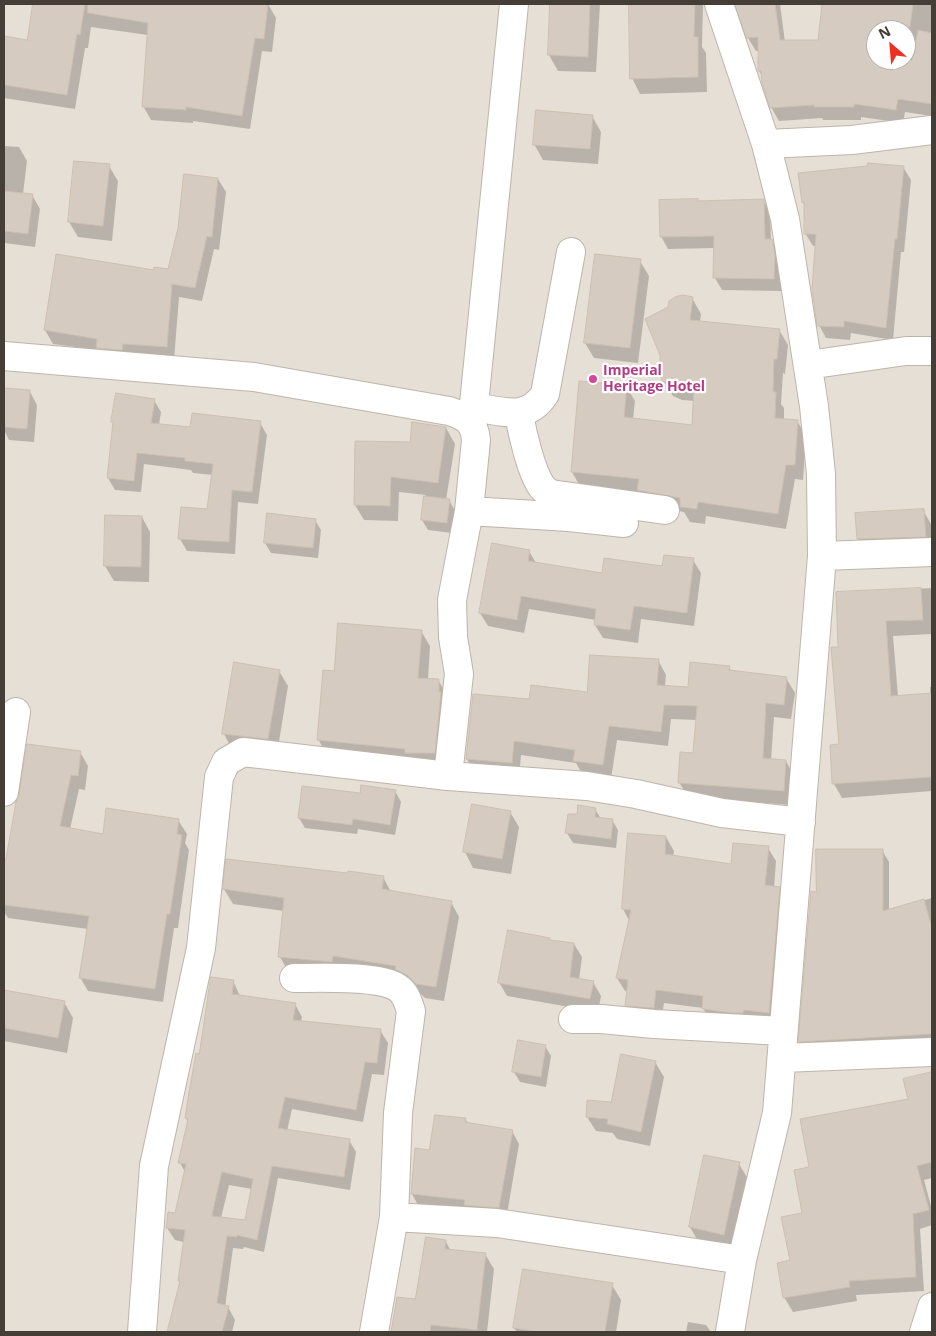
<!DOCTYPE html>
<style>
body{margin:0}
#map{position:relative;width:936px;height:1336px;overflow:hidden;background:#f2eee7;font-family:"Open Sans",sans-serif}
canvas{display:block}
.frame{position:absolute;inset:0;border:5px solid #453e36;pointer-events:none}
.north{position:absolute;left:866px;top:20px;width:50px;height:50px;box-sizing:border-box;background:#fff;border:1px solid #b5b2af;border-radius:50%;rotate:333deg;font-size:14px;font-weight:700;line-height:20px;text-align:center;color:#453e36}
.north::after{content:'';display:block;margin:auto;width:18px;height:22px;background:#ed3022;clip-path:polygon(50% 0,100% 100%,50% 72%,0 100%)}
</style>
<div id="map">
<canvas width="936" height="1336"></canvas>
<div class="frame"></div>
<div class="north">N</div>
</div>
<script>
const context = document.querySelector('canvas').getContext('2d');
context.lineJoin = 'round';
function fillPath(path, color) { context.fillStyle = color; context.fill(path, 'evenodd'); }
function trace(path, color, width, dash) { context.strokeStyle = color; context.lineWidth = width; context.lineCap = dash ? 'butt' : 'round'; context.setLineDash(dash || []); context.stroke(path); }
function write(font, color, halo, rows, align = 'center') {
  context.font = font + ' "Open Sans",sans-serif'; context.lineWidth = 4.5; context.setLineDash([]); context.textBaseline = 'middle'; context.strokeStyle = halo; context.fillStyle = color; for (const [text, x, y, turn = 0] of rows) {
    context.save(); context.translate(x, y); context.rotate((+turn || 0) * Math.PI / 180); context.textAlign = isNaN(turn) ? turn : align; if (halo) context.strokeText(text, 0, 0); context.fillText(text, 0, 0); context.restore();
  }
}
fillPath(new Path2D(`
 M4,4h928v1328h-928zM876,30h30v30h-30z`), '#e6dfd5');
fillPath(new Path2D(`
 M34,4h234l8,14 -4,34 -10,-1 -12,78 -57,-8v2l-42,-3 -8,-14 5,-71 -57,-8 -3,21h-3l-10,61 -71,-11v-60l24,3z
 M552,4h48l-4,68 -38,-1 -9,-16z
 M630,4h73l-1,43 4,6 1,39 -67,2 -8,-16z
 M737,4h43l5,38 34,-1 4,-37h109v112l-27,-4 -2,11 -42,-6v3h-38l-1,-2 -43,3 -8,-14 -8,-30 -4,-6v-20h-3l-8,-13zM876,30h30v30h-30z
 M592,116l9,16 -3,32 -55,-4 -9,-16z
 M4,146l15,1 8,14 -4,33 9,1 8,14 -5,38 -31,-4z
 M109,166l9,15 -6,60 -34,-4 -9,-15z
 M869,167h34l8,13 -7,72h-3l-8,88 -42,-7 -1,7 -24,-2 -7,-13 -3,-79h-3l-8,-13 1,-26 -3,-5z
 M218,179l8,13 -7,58 -5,-1 -12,52 -23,-4 -5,63 -121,-16 -8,-14 124,-59z
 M763,200l7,12 1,28 8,13 2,15v23l-59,-1 -7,-12v-30l-47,1 -7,-13 37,-34z
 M640,261l9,15 -11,87 -44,-5 -9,-15z
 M692,298l9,16 -1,8 79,8 9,15 -3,29 -2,-1 -2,31 3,4v12l13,1 9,15 -3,44 -8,-1 -9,50 -80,-13 -1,8 -15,-2 -6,-10 -36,-7 -67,-17 -9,-16 8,-90 46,4 9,15 -2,18 60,8 2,-26 -13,-1 -9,-4 -10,-16z
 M4,390l26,2 7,13 -3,37 -25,-2 -5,-10z
 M154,400l7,12 -2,13 32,4 69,-6 7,12 -9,69 -20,-2 -3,52 -48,-3 -7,-12 28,-29 5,-35 -20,-2 -2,-3 -47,-6 -3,28 -26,-2 -7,-12z
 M446,428l9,16 -9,56h3l6,11 -3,22 -24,-3 -6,-10 4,-25 -27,-3 -1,29 -34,-1 -9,-15 56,-62z
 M923,510l9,16v26l-65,2 -9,-15z
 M142,517l8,15 -1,50 -35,-1 -9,-15z
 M315,520l6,10 -3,28 -47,-5 -6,-10z
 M529,551l7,12 67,11 61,-6 29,-8 8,13 -7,53 -53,-7 -3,24 -35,-5 -8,-13 1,-5 -67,-11 -5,24 -36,-7 -8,-13z
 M932,588v46l-39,2 5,60 32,-2v-7h2v104l-90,7 -8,-14 6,-39 -2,-152z
 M421,631l9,15 -2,33 10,1 9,15 -4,73 -116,-13 -9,-16 17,-66z
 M658,660l8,15 -1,11 24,2 40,-21 3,5 54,6 9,15 -4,26 -17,-2 -3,43 15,1 8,15 -2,29 -104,-8 -9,-15 16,-28 2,-34 -26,-1 -3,27 -51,-6 -6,39 -28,-4 -7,-12 -55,-8 -2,22 -44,-3 -8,-15 7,-63 56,5 58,-7z
 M279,671l9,15 -11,68 -45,-5 -8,-15z
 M80,752l8,14 -3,24 -6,-1 -9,40 34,6 74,-15 9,14 -2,9 4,7 -11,78h-4l-11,74 -75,-11 -8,-14 8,-48 -80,-11 -4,-6v-38l13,-71z
 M395,791l6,11 -6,33 -37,-6 -1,5 -52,-6 -6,-10 62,-24z
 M595,809l6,10 11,1 6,10 -2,18 -43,-5 -6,-10 11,-17z
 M510,812l9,15 -8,47 -38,-6 -8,-16z
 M629,834l37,3 8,14 -1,5 59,9 36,-17 8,13 -2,27h5l8,14 -10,124 -66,-4 -8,-14 -39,-5 -3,19 -27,-3 -8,-14 2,-13 -3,-1 -8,-13 13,-56 -7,-13z
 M882,850l7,12v48l43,-12v148l-126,7 -6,-12 17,-148z
 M383,877l8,15 60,10 8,15 -15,84 -19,-3 -8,-8 -129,-19 -8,-14 4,-46 -51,-7 -9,-15z
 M551,942l23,2 8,13 -3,23 14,2 8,14 -3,16 -91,-16 -8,-14z
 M233,981l7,15 55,8 7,13 -1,5 79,8 8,13 -4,32 -12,-1 -9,48 -71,-13 -5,22 62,9 7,12 -6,38 -72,-12 -14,74 -20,-5 -1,2 -10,-1 -8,59h3l7,13 -3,12h-64l12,-49 -1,-2 5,-39 -9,-2 -8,-12 9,-13 9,-43 -5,-9 8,-41 -2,-4 14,-63zM229,1185l23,4 -6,33 -25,-4z
 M4,991l60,11 9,16 -6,35 -63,-12z
 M545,1046l6,10 -5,31 -26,-5 -6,-10z
 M655,1062l9,15 -14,69 -33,-7 -4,-6 -17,-2 -9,-14 25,-14z
 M932,1073v105l-8,2 8,30v15l-12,4 4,62 -68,4 1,6 -64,11 -9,-15 7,-35 13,-48 6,-46 99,-68 -4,-20z
 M465,1119l3,4 44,8 7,13 -13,76 -87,-13 -7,-13 18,-42z
 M739,1164l9,15 -15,71 -34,-7 -9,-16z
 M446,1242l5,9 34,3 9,15 -7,63h-95l6,-34 18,3z
 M612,1285l9,15 -5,32h-99l-3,-4z
 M688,1322l18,3 5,7h-25z`), '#0003');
const building = new Path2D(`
 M33,4h52l-5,31 -3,-1 -10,61 -63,-10v-49l23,4z
 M88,4h180l-4,35 -9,-1 -13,78 -56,-9v3l-44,-3 6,-84 -60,-10z
 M550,4h40l-2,53 -40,-2z
 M629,4h66l-1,33h4v40l-68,2z
 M735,4h40l5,36h38l4,-36h91l-3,23 -34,-3v36h36l6,-30 14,3v71l-34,-5 -2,11 -42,-6v3h-40v-2l-44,3 -8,-25 -1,-12h-3v-34l-11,1z
 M536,110l57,5 -3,34 -57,-4z
 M74,161l36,3 -7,62 -35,-4z
 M868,163l36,3 -7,73h-2l-9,89 -42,-7v6l-27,-1 -5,-37 4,-55h-12v-32l-2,1 -4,-30 69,-7z
 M184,174l34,4 -6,59 -5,-1 -12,52 -23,-4 -5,63 -44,-3 -1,6 -26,-2 1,-9 -53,-9 12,-76 98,16v-3l14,2 10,-41z
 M4,191l29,3 -5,40 -24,-3z
 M698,199v2l66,-2 1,40h7l3,15 -1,25 -61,-1 1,-42 -54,1 -1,-37z
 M595,254l46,5 -11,89 -46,-5z
 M683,295l10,2 -3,23 90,9 -3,30h-3l-1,33h3l-1,26 23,2 -3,45h-9l-8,49 -80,-12 -1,7 -17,-2v-9l-43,-8 2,-11 -68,-7 8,-91 48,4 -3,32 68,8 2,-39 -22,-1 -10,-4 -2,-7v-19l-15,-36 23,-12 1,-6 6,-4z
 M4,388l26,2 -3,39 -23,-2z
 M116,393l39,6 -4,24 39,4 2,-14 69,8 -9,71 -20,-2 -3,52 -51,-3 3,-32 26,2 6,-45 -28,-3v-3l-48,-5 -3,28 -27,-3 6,-56h-2z
 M412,422l34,5 -8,56 -47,-6 -1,29 -36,-1 1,-64 55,1z
 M424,496l26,3 -3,24 -26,-3z
 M924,509l2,28 -69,2 -2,-26z
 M267,513l49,6 -3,29 -49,-5z
 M105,515l37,1 -1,51 -37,-1z
 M492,543l38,7 -2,11 74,12 2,-15 58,8 2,-11 30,3 -7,55 -53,-7 -4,24 -36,-5 2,-16 -75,-13 -4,24 -38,-7z
 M921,588l2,32 -37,1 5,75 41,-3v84l-100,7 -2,-39 9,-1 -8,-97h7l-2,-55z
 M338,623l84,7 -4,48 21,1v13h2l-6,61h-30v-4l-88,-9 6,-70 11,1z
 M590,655l69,4 -2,26 31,2 2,-25 40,4 -1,4 58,7 -3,28 -18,-2 -3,55 23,2 -2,31 -106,-8 2,-31 13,1 4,-47 -33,-1 -3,27 -52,-6 -6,39 -30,-4 2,-11 -61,-9 -2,22 -46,-4 7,-65 56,5 2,-14 56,7z
 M234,662l46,8 -12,69 -46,-5z
 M27,744l54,7 -3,25 -7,-1 -11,51 43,8 3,-26 73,11 -2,15 5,1 -12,79h-3l-12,75 -76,-11 10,-62 -85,-11v-46h2l10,-57 3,-8z
 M361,785l35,5 -6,35 -37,-6 -1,6 -54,-7 4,-32 58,7z
 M472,804l39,7 -9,48 -39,-7z
 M578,805l18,3 -1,9 18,2 -2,20 -46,-6 3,-19h9z
 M628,833l38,3 -1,18 66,10 2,-21 36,3 -4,39 15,2 -11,126 -25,-3 -1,3h-10l-31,-4 1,-13 -47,-6 -2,18 -29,-2 3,-26 -12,-2 15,-68 -9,-1z
 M816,849h67v62l41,-12 8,29v106l-134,8 13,-151 5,1z
 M226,859l121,14 1,-2 36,5 -2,13 70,12 -16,86 -20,-3 -9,-9 -12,-6 1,-3 -63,-10 -1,6 -54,-5 6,-59 -61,-9z
 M508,930l42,8v2l24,3 -4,34 24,4 -4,18 -92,-16z
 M211,977l23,3 -2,14 64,9 -3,17 88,9 -4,34 -12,-1 -9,48 -71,-13 -7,31 72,11 -6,38 -72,-11 -15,74 -20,-5v2l-10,-1 -10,67 12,3 -7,26h-55l13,-51h-2l7,-51 -19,-2 2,-16 7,1 11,-49 -8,-1 10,-44 -3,-1 4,-26 7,-39 3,1zM222,1172l31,7 -8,41 -33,-4z
 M4,990l61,11 -7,37 -54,-10z
 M518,1040l28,5 -5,32 -29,-5z
 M621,1054l35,7 -15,71 -34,-8 1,-5 -22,-2 1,-17 24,2z
 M932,1072v90l-15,4 12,44 -16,4 3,63 -67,4 1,6 -67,11 -6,-35 13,-3 -9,-43 21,-4 -8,-43 15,-3 -9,-48 108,-20 -5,-20z
 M435,1115l31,3 -1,4 48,8 -14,78 -35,-3 1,-5 -54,-6 4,-46 14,2z
 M704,1155l36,7 -16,73 -35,-8z
 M426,1237l20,3 -1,9 41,4 -9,77 -46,-5 -1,7h-39l6,-35 18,2z
 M523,1269l90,14 -8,49h-65l-27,-4z`);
fillPath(building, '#d6cbc0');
trace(building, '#cec0b0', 1);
const minor = new Path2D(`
 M719,4l47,140 19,75 29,187 7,68 1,82 -45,557 -35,147 -12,72
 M766,144l86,-4 80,-10
 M4,356l250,21 195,34c18,6 25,10 27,29l-7,71 -17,89 1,37 6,37 -11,102
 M808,365l98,-14h26
 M474,407c28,4 53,15 71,-13l26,-142
 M519,414c3,18 12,58 23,73 2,3 6,5 9,7l114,16
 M472,424l42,-420
 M469,511l100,6 55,6
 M822,556l110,-4
 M4,792l12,-80
 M294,978c23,0 86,-3 104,10 8,5 10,15 13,23l-13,102 -4,104 -20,115
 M573,1019h28l53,5 129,7
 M783,1058l149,-6
 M394,1217l103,6 245,37
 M142,1332l12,-166 47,-218 18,-171 7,-15 17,-10 205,24 139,10 49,8 86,19 79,9
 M924,1332l8,-25`);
trace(minor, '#bdb5aa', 30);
trace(minor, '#fff', 28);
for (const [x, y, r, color] of [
 [593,379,5,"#d1479c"]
]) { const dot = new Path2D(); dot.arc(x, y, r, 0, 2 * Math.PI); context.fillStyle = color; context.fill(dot); trace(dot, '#fff', 2); }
write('bold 14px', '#b23c85', '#fff', [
 ["Imperial",603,371],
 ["Heritage Hotel",603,387]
], 'left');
</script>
